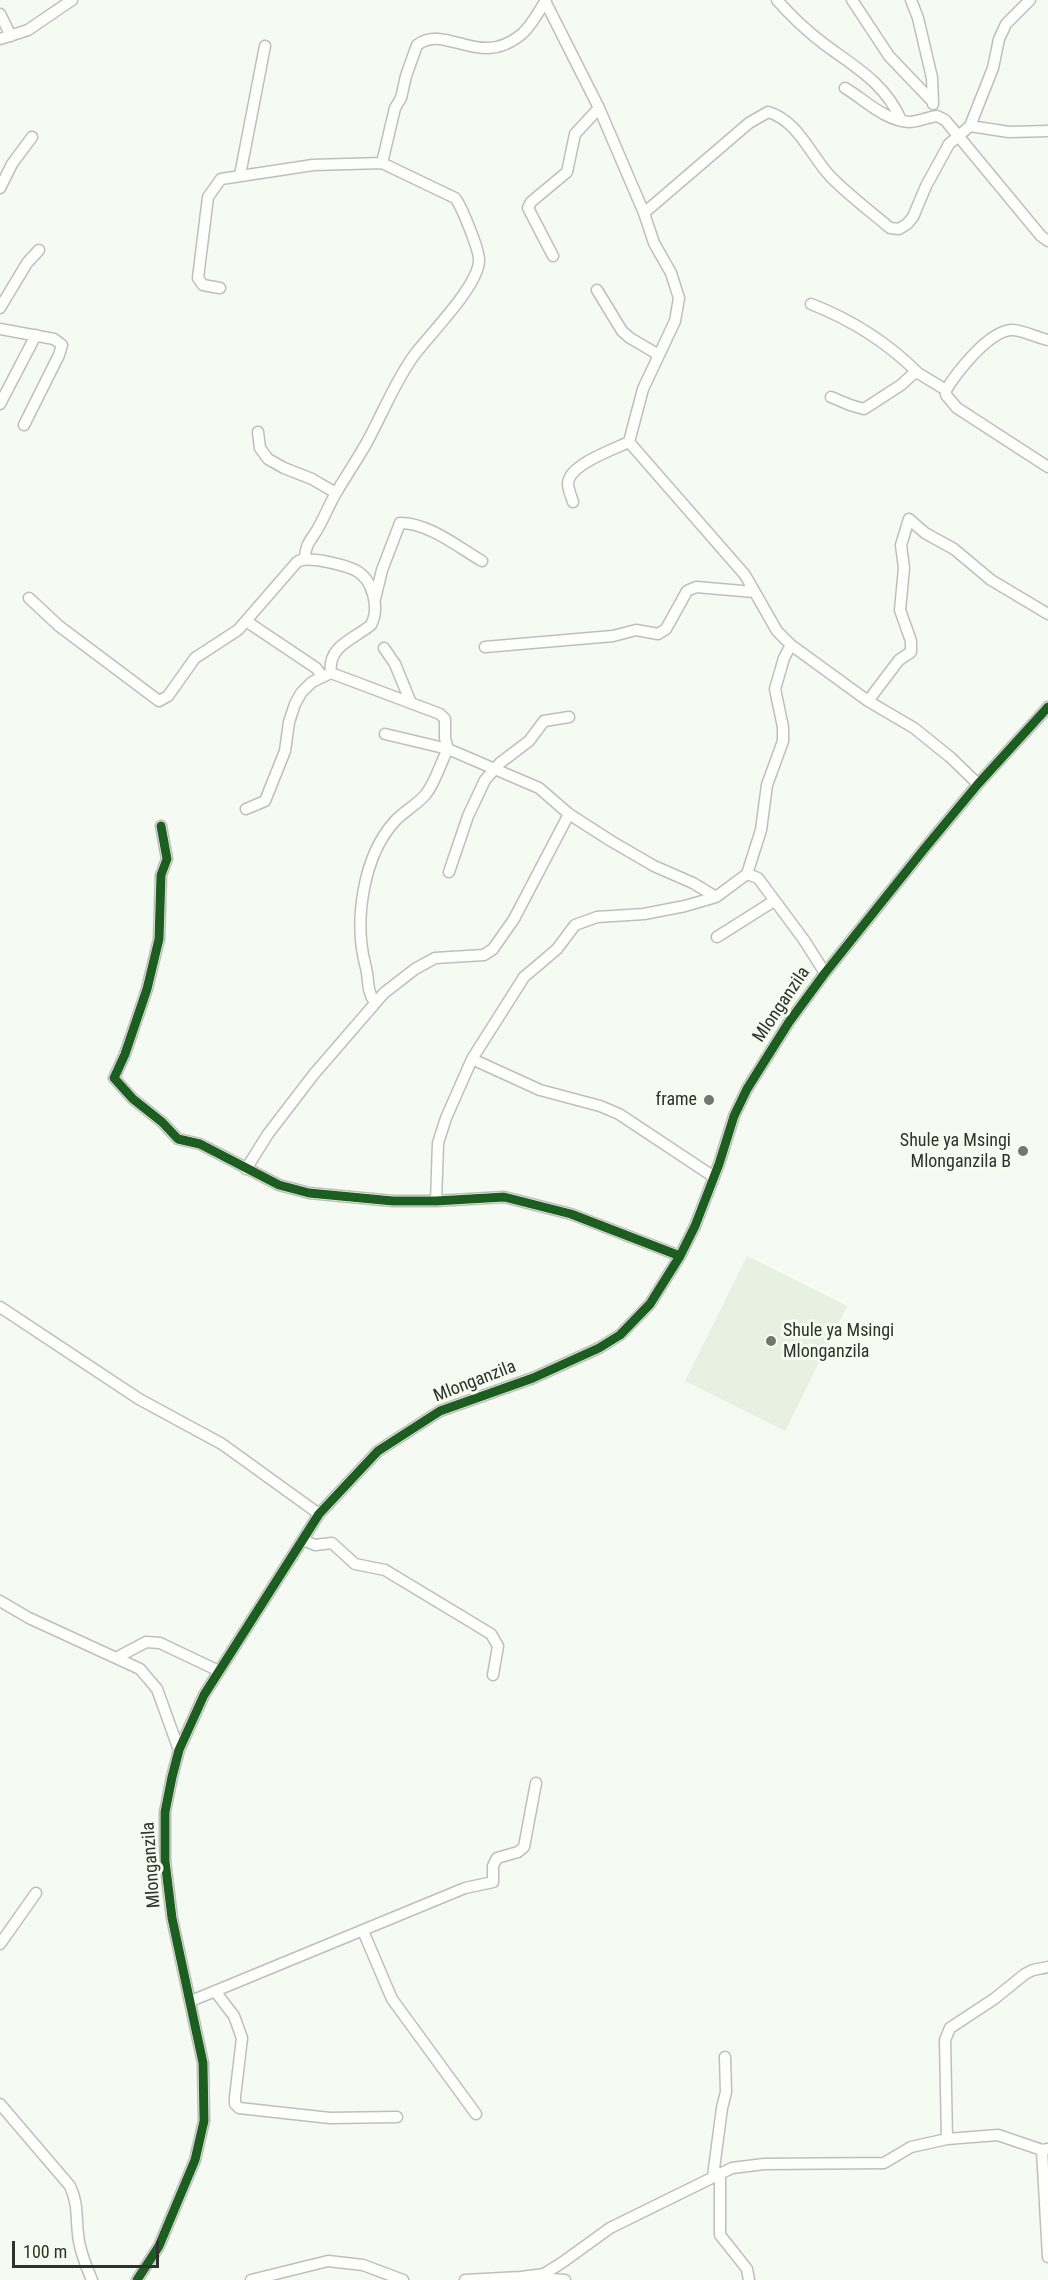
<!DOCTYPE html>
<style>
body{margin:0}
#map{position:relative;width:1048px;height:2280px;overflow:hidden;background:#f5faf2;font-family:"Roboto Condensed",sans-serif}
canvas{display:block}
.scale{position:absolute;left:12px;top:2241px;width:147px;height:27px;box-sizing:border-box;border:3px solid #2e312c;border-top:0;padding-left:8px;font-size:18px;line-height:21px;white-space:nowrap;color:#2e312c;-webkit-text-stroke:4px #f4fdee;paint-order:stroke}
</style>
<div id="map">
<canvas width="1048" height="2280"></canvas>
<div class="scale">100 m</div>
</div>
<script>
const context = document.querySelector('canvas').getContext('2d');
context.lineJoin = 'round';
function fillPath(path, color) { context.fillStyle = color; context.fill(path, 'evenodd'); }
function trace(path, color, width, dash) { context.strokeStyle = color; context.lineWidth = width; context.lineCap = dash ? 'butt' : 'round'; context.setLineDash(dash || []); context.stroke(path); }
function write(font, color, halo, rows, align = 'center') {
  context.font = font + ' "Roboto Condensed",sans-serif'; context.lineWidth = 6; context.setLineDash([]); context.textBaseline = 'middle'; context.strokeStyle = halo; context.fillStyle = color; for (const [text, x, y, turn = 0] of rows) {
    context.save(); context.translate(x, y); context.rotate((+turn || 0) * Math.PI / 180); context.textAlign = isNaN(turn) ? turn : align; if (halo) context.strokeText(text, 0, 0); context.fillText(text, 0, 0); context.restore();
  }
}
fillPath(new Path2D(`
 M747,1256l100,50 -62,125 -100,-50z`), '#e7f0e1');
const minor = new Path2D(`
 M777,0c14,16 30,31 47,44 31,23 61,39 77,76
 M852,0l37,56 43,45
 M911,0l7,18 14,60 1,26
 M545,1l54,107 45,105
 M0,14l11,22
 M0,39l28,-9 44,-30
 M845,88c19,11 40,33 64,34 8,0 19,-5 28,-6l8,4 96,116 7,5
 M970,126l39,6 39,-1
 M240,175l25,-129
 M0,188l12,-24 20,-27
 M553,256l-25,-48 3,-6 36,-30 8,-38 24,-26
 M220,288l-17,-3 -5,-7 10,-81 13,-18 92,-14 69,-2 13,-55 6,-10 5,-22 11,-31c31,-22 62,25 105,-11 10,-9 17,-23 24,-34
 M597,290l25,41 8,7 29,17 -16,34 -14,53 116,133 32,56 14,14 77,56 46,27 36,29 28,27
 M811,304c41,16 76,38 107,69
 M0,308l27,-45 12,-13
 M0,329l54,10 8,6 -3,10 -35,70
 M1048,340c-10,-2 -28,-11 -37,-10 -23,2 -54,42 -65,60v5l11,13 91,59
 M659,355l16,-34 4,-23 -8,-25 -17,-30 -10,-30 105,-90 19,-11c29,8 42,42 61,63 18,19 41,36 61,53l9,1 8,-5 6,-7 13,-31 23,-42 21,-18 23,-58 6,-29 7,-15 24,-24
 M831,397l19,8 14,4 37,-24 12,-11 5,-1 28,17
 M0,404l36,-69
 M258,432l2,16 8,11 16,9 28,11 24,14
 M573,502c-2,-7 -7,-16 -4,-23 6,-16 45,-30 60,-37
 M305,558c0,-13 6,-18 12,-28 7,-12 12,-25 19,-37 10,-17 21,-33 31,-51 16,-29 28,-61 48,-88 16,-21 63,-68 64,-93 1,-10 -18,-56 -24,-63l-73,-35
 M29,598l30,28 100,75 9,-5 27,-38 43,-28 59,-68c10,-7 47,3 58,8 18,9 25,38 16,55 -17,14 -44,21 -40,48
 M375,599l7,-29 18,-47c29,0 58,24 82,38
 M246,621l70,47 6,8
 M485,647l128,-11 23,-6 22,4 8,-5 21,-38 9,-4 58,5
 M384,648l11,16 16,39
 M868,701l31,-41 12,-8v-11l-11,-31 4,-42 -3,-23 8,-26 16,14 29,16 37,31 57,34
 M246,809l19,-8 20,-50 4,-29 6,-18 6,-11 11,-11 19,-9 109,41 5,5v19l3,11 91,39 30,26 42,27 43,25 39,17 23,14
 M161,826l6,33 -6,16 -2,64 -12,50 -22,65 -11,24 19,21 29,23 16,17 22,5 79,41 30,8 84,8h43l68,-4 67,17 109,42
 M449,872l19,-56 17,-36 15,-17 29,-22 15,-20 25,-4
 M747,874l14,-44 6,-45 16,-44v-14l-8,-38 9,-31 7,-13
 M717,937l57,-36
 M375,1003c-10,-15 -5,-24 -10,-39 -11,-44 -2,-108 30,-143 9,-10 22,-16 31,-27 10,-13 14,-30 22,-45l-63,-15
 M472,1059l68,31 60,16 19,8 95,63
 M246,1169l22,-35 46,-60 70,-81 31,-24 20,-11 49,-3 9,-6 21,-30 55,-105
 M436,1201l2,-58 8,-25 26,-59 52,-82 33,-28 18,-24 22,-8 47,-3 41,-8 31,-9 31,-23 11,4 46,62 21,33
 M0,1307l139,92 83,45 97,70
 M303,1540l12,5 17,-2 23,21 30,6 106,64 7,12 -5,29
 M0,1601l29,17 111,51 17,20 22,61
 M116,1658l30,-16 14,1 59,28
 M363,1931l29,68 84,115
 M0,1944l36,-51
 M215,1991l19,25 8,22 -7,59v7l4,4 91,10 67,-1
 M191,2001l274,-113 28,-6v-16l4,-8 21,-6 6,-5 12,-64
 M0,2104l70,82c8,17 6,30 8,48 1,15 8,32 14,46
 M947,2139l-2,-99 5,-12 44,-29 31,-25 8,-4 15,-3
 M1042,2150l6,107
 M720,2173v62l27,34 2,11
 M713,2176l9,-68 4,-16 -1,-35
 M536,2278l29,2
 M137,2280l22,-34 36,-86 9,-39 -1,-58 -31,-145 -7,-57v-49l7,-35 7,-27 25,-55 115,-181 59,-63 62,-40 93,-33 66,-30 21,-13 30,-31 30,-48 15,-30 24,-62 15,-48 13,-27 42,-67 36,-49 100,-125 53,-64 70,-77
 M251,2280l77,-19 35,4 40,15
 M465,2280l56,-3 23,-3 19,-12 47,-34 122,-60 32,-4 120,-1 27,-16 36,-8 51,-4 44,15 6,-1`);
trace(minor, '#bdc0ba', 13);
trace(minor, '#fefefd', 10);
trace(new Path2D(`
 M161,826l6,33 -6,16 -2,64 -12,50 -22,65 -11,24 19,21 29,23 16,17 22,5 79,41 30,8 84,8h43l68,-4 67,17 109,42
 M137,2280l22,-34 36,-86 9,-39 -1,-58 -31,-145 -7,-57v-49l7,-35 7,-27 25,-55 115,-181 59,-63 62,-40 93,-33 66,-30 21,-13 30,-31 30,-48 15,-30 24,-62 15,-48 13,-27 42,-67 36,-49 100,-125 53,-64 70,-77`), '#1b5e20', 9);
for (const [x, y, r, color] of [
 [709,1100,6,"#747771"],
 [1023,1151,6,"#747771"],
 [771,1341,6,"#747771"]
]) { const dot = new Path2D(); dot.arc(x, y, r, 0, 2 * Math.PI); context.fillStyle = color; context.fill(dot); trace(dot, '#f4fdee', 2); }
write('18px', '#2e312c', '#f4fdee', [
 ["Mlonganzila",782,1005,-56],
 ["Mlonganzila",475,1382,-21],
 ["Mlonganzila",152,1865,-94]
]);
write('18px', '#2e312c', '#f4fdee', [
 ["frame",697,1100],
 ["Shule ya Msingi",1011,1141],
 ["Mlonganzila B",1011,1162],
 ["Shule ya Msingi",783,1331,"left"],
 ["Mlonganzila",783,1352,"left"]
], 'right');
</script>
